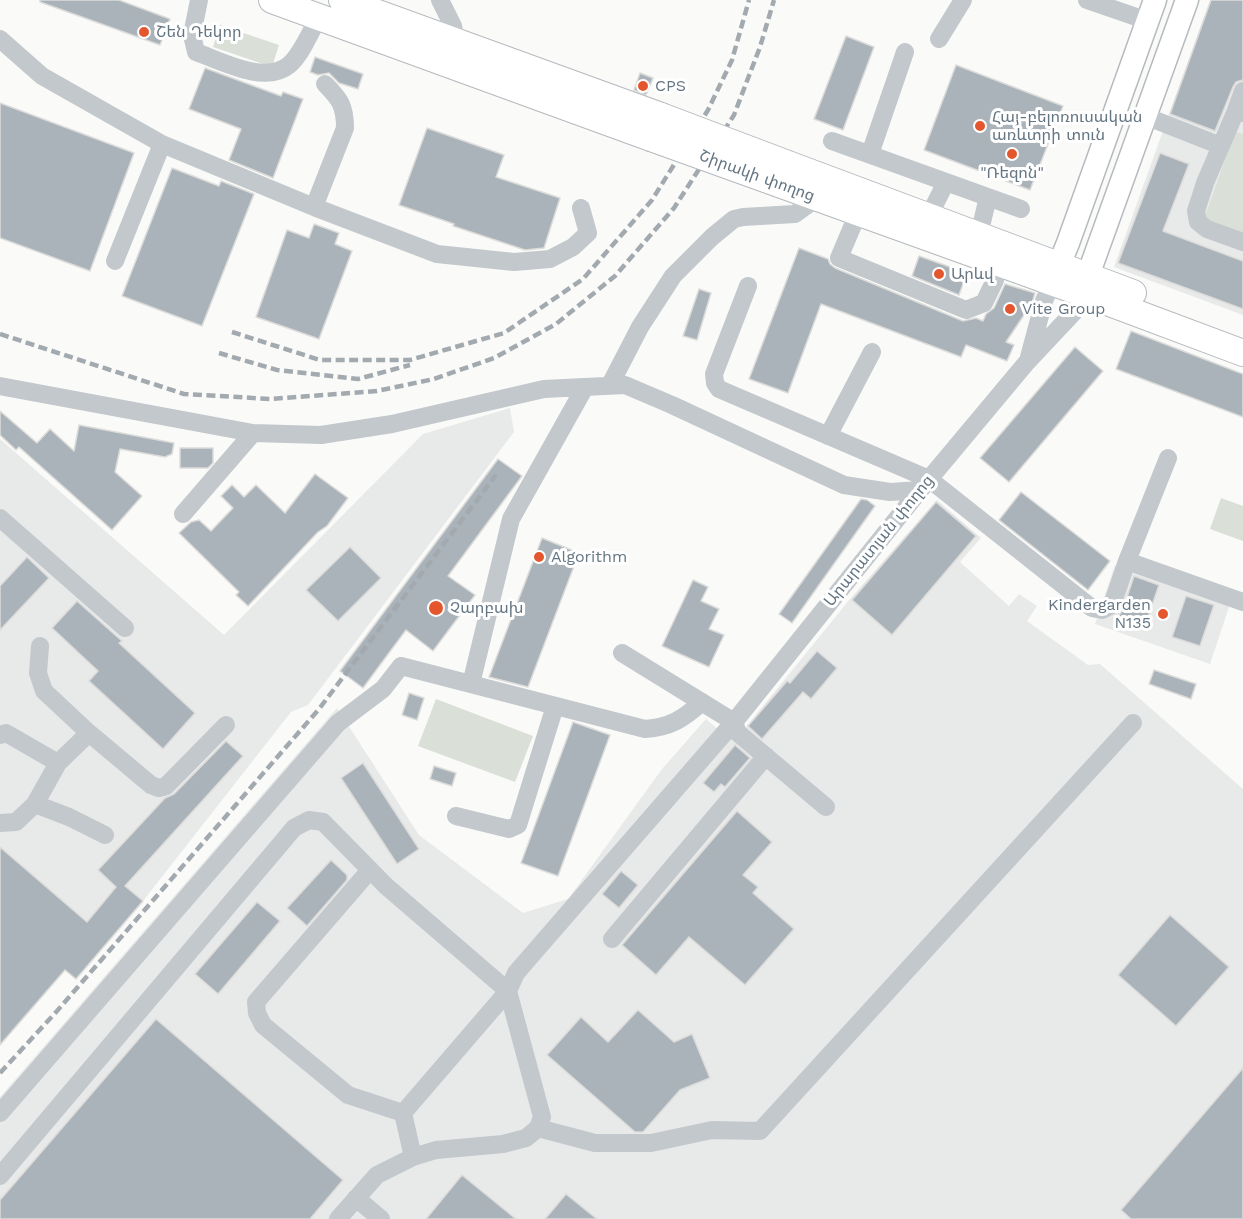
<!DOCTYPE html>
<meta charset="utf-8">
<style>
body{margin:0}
canvas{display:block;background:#fafaf8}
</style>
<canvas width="1243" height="1219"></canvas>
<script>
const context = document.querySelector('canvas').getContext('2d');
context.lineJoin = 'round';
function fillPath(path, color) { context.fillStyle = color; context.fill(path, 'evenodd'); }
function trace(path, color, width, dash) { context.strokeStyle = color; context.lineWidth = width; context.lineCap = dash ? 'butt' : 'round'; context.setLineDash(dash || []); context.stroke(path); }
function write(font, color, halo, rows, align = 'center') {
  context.font = font + ' "Work Sans","Noto Sans Armenian",sans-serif'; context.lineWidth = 6; context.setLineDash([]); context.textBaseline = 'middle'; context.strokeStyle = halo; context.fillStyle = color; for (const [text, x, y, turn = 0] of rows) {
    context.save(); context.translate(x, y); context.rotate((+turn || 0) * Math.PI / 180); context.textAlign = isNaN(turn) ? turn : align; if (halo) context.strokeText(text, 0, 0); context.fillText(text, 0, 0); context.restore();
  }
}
fillPath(new Path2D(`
 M1210,0h33v315l-129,-48z
 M510,408l4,24 -206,273 -17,7 -148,189 -67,78 -11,-9 -65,75v-606l224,196 199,-201z
 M937,500l44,38 -21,24 49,44 10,-12 18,12 -10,15 61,44 12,-1 143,125v430h-1243v-122l337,-389 82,127 104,78 45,-14 94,-130 44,-50 23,20 17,-12 104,-128z
 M1115,565l115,39 -20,60 -115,-40z`), '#e8e9e9');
fillPath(new Path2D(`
 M220,25l59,20 -7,22 -59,-20z
 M1235,132l8,2v102l-40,-14z
 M1221,498l22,8v35l-33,-12z
 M436,699l97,37 -18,46 -97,-36z`), '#dadfd7');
const building = new Path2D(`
 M40,0h79l51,19 -10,26 -120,-43z
 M1211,0h32v80l-7,2 -3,5 -18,44 -45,-17z
 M846,36l28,11 -31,83 -29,-11z
 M315,57l48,17 -5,15 -19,-6 -10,-10 -11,2 -8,-3z
 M956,65l107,41 -33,84 -106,-40z
 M205,68l76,28 2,-4 20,7 -30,79 -44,-18 12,-31 -52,-20z
 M640,73l13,5 -7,17 -12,-5z
 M0,103l134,50 -44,118 -90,-33z
 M427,128l77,27 -8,22 64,21 -16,50 -19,2 -72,-24 1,-2 -55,-19z
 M1160,153l29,11 -26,67 80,30v48l-125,-46z
 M172,168l47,18 2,-5 33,13 -52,132 -80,-30z
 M314,224l25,9 -4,11 17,7 -33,88 -63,-22 31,-87 22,8z
 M799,248l29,11 2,5 5,4 128,53 13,-3 7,3 3,-7 8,-6 11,-24 30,9 -3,10 -26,39 8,3 -7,16 -41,-16 -5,12 -140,-53 -33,89 -39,-14z
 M919,256l48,17 -8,22 -47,-19z
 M699,289l12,4 -14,47 -14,-4z
 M1131,331l112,43v43l-127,-48z
 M1075,347l28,24 -94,111 -29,-24z
 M0,411l37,32 13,-14 24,22 5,-26 95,18 -2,11 -7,3 -45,-8 -5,23 27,24 -30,34 -93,-83 -3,3 -16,-15z
 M180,448h33v15l-5,5h-28z
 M498,459l24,17 -74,100 27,19 -42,56 -27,-21 -43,58 -23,-17z
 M315,474l33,24 -21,28 -9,6 -70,74 -12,-11 3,-3 -60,-59 12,-11 8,-2 12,11 22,-23 -12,-12 11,-11 12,12 12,-12 29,28z
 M1021,492l89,69 -22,29 -89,-70z
 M861,499l6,1 8,6 -83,117 -13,-9z
 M936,502l40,34 -84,99 -40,-35z
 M542,538l37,15 -51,134 -39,-10z
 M350,547l31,31 -43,43 -32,-31z
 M27,557l22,21 -49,52v-44z
 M1134,576l25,9 -14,41 -27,-9 5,-8z
 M693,580l15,7 -7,14 18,8 -10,20 15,6 -15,32 -47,-21z
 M1186,596l28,9 -14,41 -28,-9z
 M77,601l45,40 -3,2 76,70 -32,36 -74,-68 9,-10 -46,-43z
 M817,651l20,17 -26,31 -8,-7 -41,47 -14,-13 39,-45 3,2z
 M1154,670l42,14 -5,15 -42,-15z
 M409,693l15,5 -7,22 -15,-5z
 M573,722l37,13 -52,141 -37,-13z
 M226,741l17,15 -118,130 18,15 -67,78 -11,-9 -65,75v-198l87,75 29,-35 -18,-17 67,-72 9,-4z
 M735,745l15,13 -25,29 -4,-3 -7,8 -11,-9z
 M363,763l56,86 -22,15 -56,-86z
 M434,766l22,7 -4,13 -22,-7z
 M737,811l35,31 -29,33 15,12 -5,6 41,36 -49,56 -56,-48 -33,38 -34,-30z
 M331,860l16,15v5l-40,46 -20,-18z
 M621,871l17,14 -19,23 -17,-14z
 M257,902l23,19 -62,73 -23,-20z
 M1170,915l59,52 -53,59 -58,-51z
 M638,1010l36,32 18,-8 18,44 -30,12 -37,42h-8l-88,-77 34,-38 27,25z
 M156,1019l187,161 -33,39h-310v-19z
 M1243,1068v151h-112l-10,-9z
 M462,1175l54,44h-90z
 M566,1194l31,25h-52z`);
fillPath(building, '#aab3b9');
trace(building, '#dcdcda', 1.5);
const major = new Path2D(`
 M1053,280l15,-37 87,-243
 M1082,292l105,-292`);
const highway = new Path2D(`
 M272,0l379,138
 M342,0l319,116
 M788,164l345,129
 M779,184l328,118 136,51`);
trace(major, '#b5babe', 25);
trace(highway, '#b4b9bd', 28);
trace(new Path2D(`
 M199,0l-7,35 4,17c25,9 69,33 93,13 13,-11 21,-33 30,-48
 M440,0l13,26 3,16
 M1087,0l61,21
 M0,39l42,37 120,68 152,63 123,47 77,8 36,-3 23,-12 15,-14 -7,-25
 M939,39l24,-39
 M1235,113l8,-22
 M1243,113h-8l-30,70 -9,28 2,11 9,7 36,13
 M1145,116l76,30
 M832,141l189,68
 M870,154l35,-102
 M314,207l31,-79c0,-22 -5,-29 -20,-44
 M858,213l-19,45 127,52 18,-7 11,-23 2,-18
 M929,216l17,-34
 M979,235l9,-38
 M115,261l47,-117
 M748,286l-34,88 1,9 4,6 210,90 163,129 10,2 10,-5 15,-44 41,-103
 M1029,357l15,-56 8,-19
 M610,385l30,-58 33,-51 39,-39 22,-18 9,-2 52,-3 22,-16
 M0,386l253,47 68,2 71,-11 152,-35 81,-4 47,20 172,80 46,7 30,-2
 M828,436l44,-84
 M183,514l70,-81
 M0,518l125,110
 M1127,561l116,41
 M40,646l-2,27 6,18 45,42 62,52 8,3 7,-2 60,-61
 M622,653l112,69 4,11 88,74
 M471,684l40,-165 74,-132
 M0,735l6,-2 52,30 -23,41
 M58,763l31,-30
 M456,816l53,13 9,-4 37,-119
 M0,823l16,-1 19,-18 34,13 36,18
 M370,870l-114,132 1,11 6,12 85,70 55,18
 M612,939l154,-183
 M0,1113l338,-390 45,-34 18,-23 244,63c26,-2 38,-10 57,-27
 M538,1128l57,15h56l61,-13 48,1 373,-408
 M0,1176l294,-348 15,-8 14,2 63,64 122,105 -105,122 10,44
 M356,1198l25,21
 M338,1219l39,-44 36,-18 23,-7 67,-6 23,-6 12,-10 4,-11 -34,-126 8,-18 218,-251 186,-232 107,-128 47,-50 8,-19`), '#c3c8cc', 18);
trace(major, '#fff', 22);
trace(highway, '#fff', 26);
trace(new Path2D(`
 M232,332l88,28h90l94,-27 79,-54 69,-79 56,-90 24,-50 17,-60
 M0,334l184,60 87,5 106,-8 57,-12 60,-21 62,-34 59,-48 59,-68 60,-93 26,-68 14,-47
 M219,353l58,17 81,9 52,-14
 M0,1073l57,-62 262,-302 177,-234`), '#a2aab0', 4.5, [9, 4.5]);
const highwayBridge = new Path2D(`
 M661,116l127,48
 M651,138l128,46`);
trace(highwayBridge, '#b4b9bd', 28, []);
trace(highwayBridge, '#fff', 26);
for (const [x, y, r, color] of [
 [144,32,6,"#e4572e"],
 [643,86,6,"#e4572e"],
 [980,126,6,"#e4572e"],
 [1012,154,6,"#e4572e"],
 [939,274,6,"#e4572e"],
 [1010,309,6,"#e4572e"],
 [539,557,6,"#e4572e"],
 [436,608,8,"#e4572e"],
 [1163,614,6,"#e4572e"]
]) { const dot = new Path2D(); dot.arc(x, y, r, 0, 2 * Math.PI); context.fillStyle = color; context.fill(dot); trace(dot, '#fff', 2); }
write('16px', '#657683', '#fff', [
 ["Շեն Դեկոր",156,32],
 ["CPS",655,86],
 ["Հայ-բելոռուսական",992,117],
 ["առևտրի տուն",992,135],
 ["\"Ռեզոն\"",1012,173,"center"],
 ["Արևվ",951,274],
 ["Vite Group",1022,309],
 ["Algorithm",551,557],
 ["Kindergarden",1151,605,"right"],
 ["N135",1151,623,"right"],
 ["Չարբախ",450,608]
], 'left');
write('16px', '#657683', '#fff', [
 ["Շիրակի փողոց",757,176,20],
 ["Արարատյան փողոց",879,541,-51]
]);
</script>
